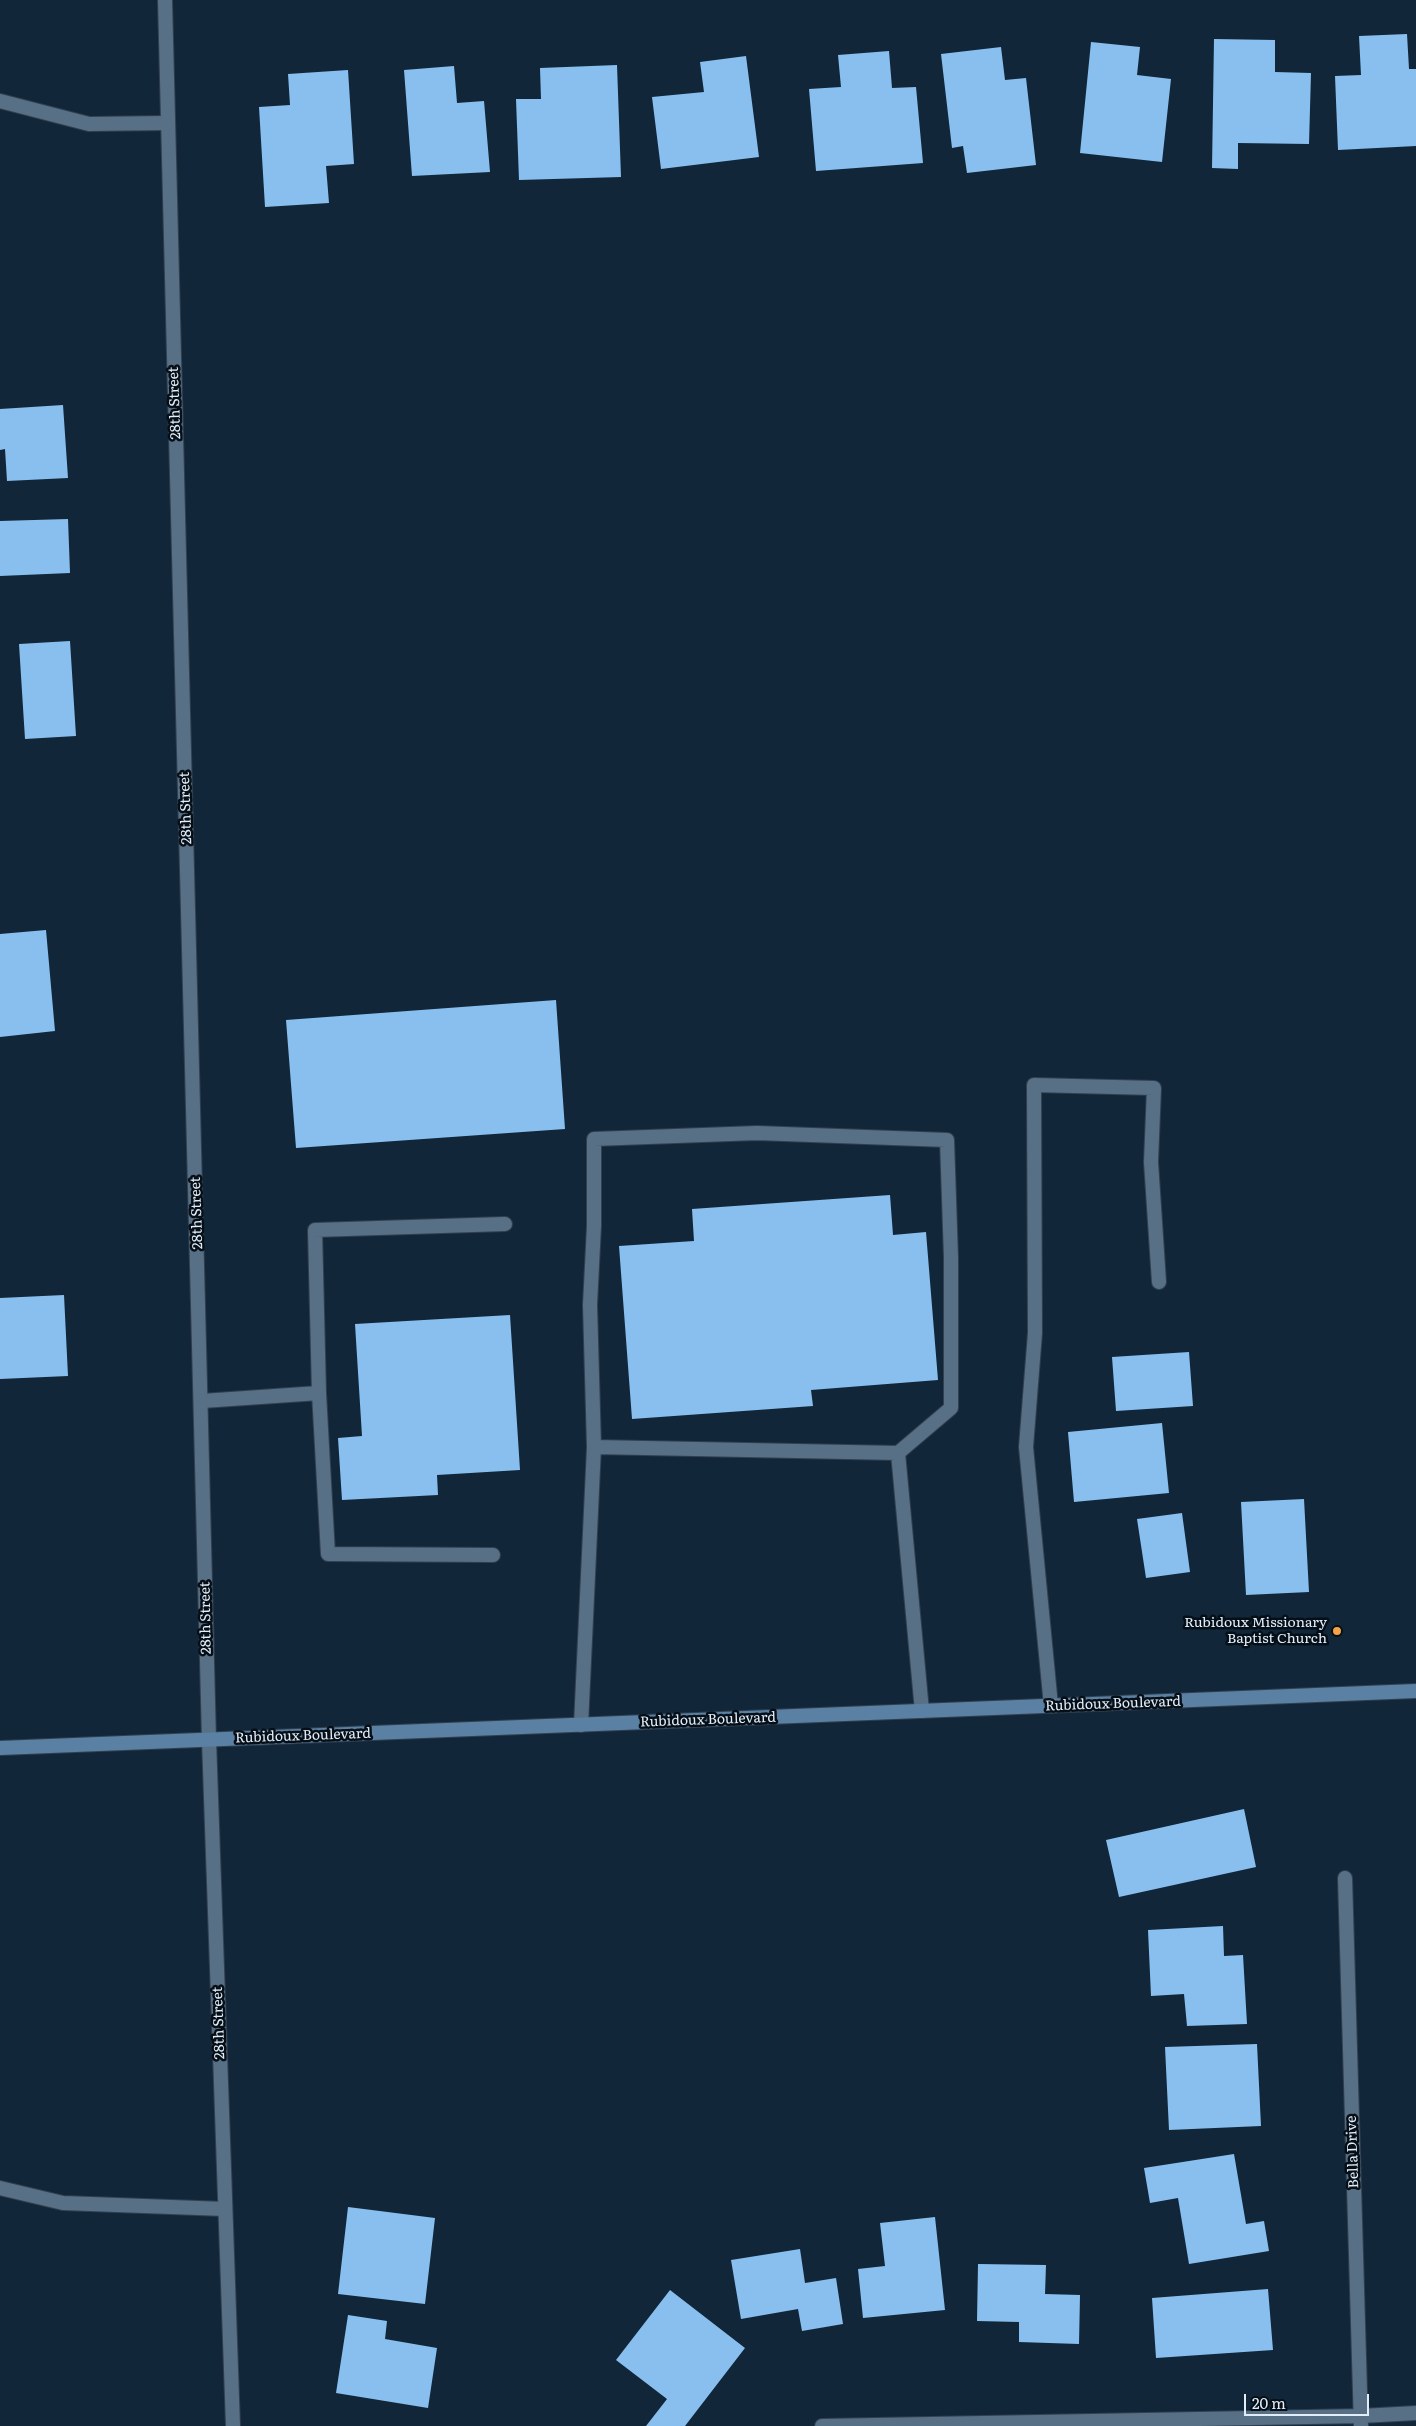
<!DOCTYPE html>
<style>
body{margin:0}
#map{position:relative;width:1416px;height:2426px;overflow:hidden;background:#112739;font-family:Literata,serif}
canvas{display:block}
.scale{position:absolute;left:1244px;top:2394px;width:125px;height:22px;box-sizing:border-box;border:2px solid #e1eefa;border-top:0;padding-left:6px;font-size:15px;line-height:18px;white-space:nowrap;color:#e1eefa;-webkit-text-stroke:4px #060f17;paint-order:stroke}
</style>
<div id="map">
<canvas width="1416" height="2426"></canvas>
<div class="scale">20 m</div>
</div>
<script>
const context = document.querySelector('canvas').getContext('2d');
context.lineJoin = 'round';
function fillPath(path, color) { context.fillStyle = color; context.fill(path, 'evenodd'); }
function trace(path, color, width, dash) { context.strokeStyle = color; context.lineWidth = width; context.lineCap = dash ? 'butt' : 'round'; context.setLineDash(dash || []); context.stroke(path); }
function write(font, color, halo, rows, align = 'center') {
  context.font = font + ' Literata,serif'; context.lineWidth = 5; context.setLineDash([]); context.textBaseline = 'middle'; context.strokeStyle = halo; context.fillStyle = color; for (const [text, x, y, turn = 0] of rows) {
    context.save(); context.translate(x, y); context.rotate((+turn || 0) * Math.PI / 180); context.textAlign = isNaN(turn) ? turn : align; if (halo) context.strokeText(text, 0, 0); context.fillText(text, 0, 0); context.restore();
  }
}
fillPath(new Path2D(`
 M1407,34l2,35h7v77l-78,4 -3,-74 26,-1 -2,-39z
 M1214,39l61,1v32l36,1 -2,71 -71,-1v26l-26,-1z
 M1091,42l49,5 -3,28 34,4 -9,83 -82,-9z
 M1001,47l4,33 21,-2 10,87 -69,8 -4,-27 -11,2 -11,-94z
 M889,51l3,37 24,-1 7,76 -107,8 -7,-82 32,-2 -3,-32z
 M746,56l13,101 -98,12 -9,-72 52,-5 -4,-30z
 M617,65l4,112 -102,3 -3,-81h25l-1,-31z
 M454,66l3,37 27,-2 6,71 -78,4 -8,-106z
 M348,70l6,94 -28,2 3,37 -64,4 -6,-100 31,-2 -2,-31z
 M63,405l5,73 -61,3 -2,-32 -5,1v-41z
 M68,519l2,54 -70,3v-55z
 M70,641l6,95 -51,3 -6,-95z
 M46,930l9,101 -55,6v-103z
 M556,1000l9,129 -269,19 -10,-128z
 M890,1195l3,40 33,-3 12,148 -127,10 2,16 -181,13 -13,-173 75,-5 -2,-32z
 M64,1295l4,81 -68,3v-81z
 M510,1315l10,155 -83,5 1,20 -96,5 -4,-62 24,-2 -7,-112z
 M1189,1352l4,54 -77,5 -4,-54z
 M1162,1423l7,70 -95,9 -6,-70z
 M1304,1499l5,93 -63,3 -5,-93z
 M1182,1513l8,59 -44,6 -9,-59z
 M1244,1809l12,58 -137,30 -13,-57z
 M1223,1926l1,30 19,-1 4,69 -60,2 -3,-32 -33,2 -3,-66z
 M1257,2044l4,82 -92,4 -4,-83z
 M1234,2154l12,70 18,-3 5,30 -80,13 -11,-66 -28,5 -6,-35z
 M348,2207l87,11 -10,86 -87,-10z
 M935,2217l10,93 -82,8 -5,-49 27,-3 -5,-43z
 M800,2249l5,34 31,-5 7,46 -41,7 -4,-22 -57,10 -10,-59z
 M978,2264l68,1 -1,29 35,1 -1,49 -60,-2v-20l-42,-1z
 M1268,2289l5,61 -117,8 -4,-60z
 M670,2290l75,58 -60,78h-39l21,-27 -51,-39z
 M348,2315l39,6 -2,18 52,9 -9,60 -92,-15z`), '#89bfef');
const service = new Path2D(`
 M0,101l89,23 78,-1
 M319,1393l-4,-163 190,-6
 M202,1401l117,-8 9,161 165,1
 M594,1447l-4,-142 4,-79v-87l163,-6 190,7 4,118v150l-53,45
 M1051,1706l-25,-259 9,-114 -1,-248 120,3 -3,74 8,120
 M581,1725l13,-278 304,6 24,258
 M0,2188l63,15 162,6`);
const minor = new Path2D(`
 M165,0l44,1740 24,686
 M1345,1878l16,548
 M822,2426l539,-10 55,-3`);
const secondary = new Path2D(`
 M0,1748l1416,-57`);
trace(service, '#324050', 16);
trace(minor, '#324050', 16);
trace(secondary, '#324050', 16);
trace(service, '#587085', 14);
trace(minor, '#587085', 14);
trace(secondary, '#5a81a3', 14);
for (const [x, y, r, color] of [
 [1337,1631,5,"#f5a345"]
]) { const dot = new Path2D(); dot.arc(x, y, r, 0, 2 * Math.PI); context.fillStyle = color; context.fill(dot); trace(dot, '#060f17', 2); }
write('14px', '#e1eefa', '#060f17', [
 ["28th Street",175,403,-92],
 ["28th Street",186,808,-92],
 ["28th Street",197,1213,-92],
 ["28th Street",206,1618,-91],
 ["Rubidoux Boulevard",1113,1704,-2],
 ["Rubidoux Boulevard",708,1720,-2],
 ["Rubidoux Boulevard",303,1736,-2],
 ["28th Street",219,2023,-92],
 ["Bella Drive",1353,2152,-92]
]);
write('14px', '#e1eefa', '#060f17', [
 ["Rubidoux Missionary",1327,1623],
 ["Baptist Church",1327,1639]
], 'right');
</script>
